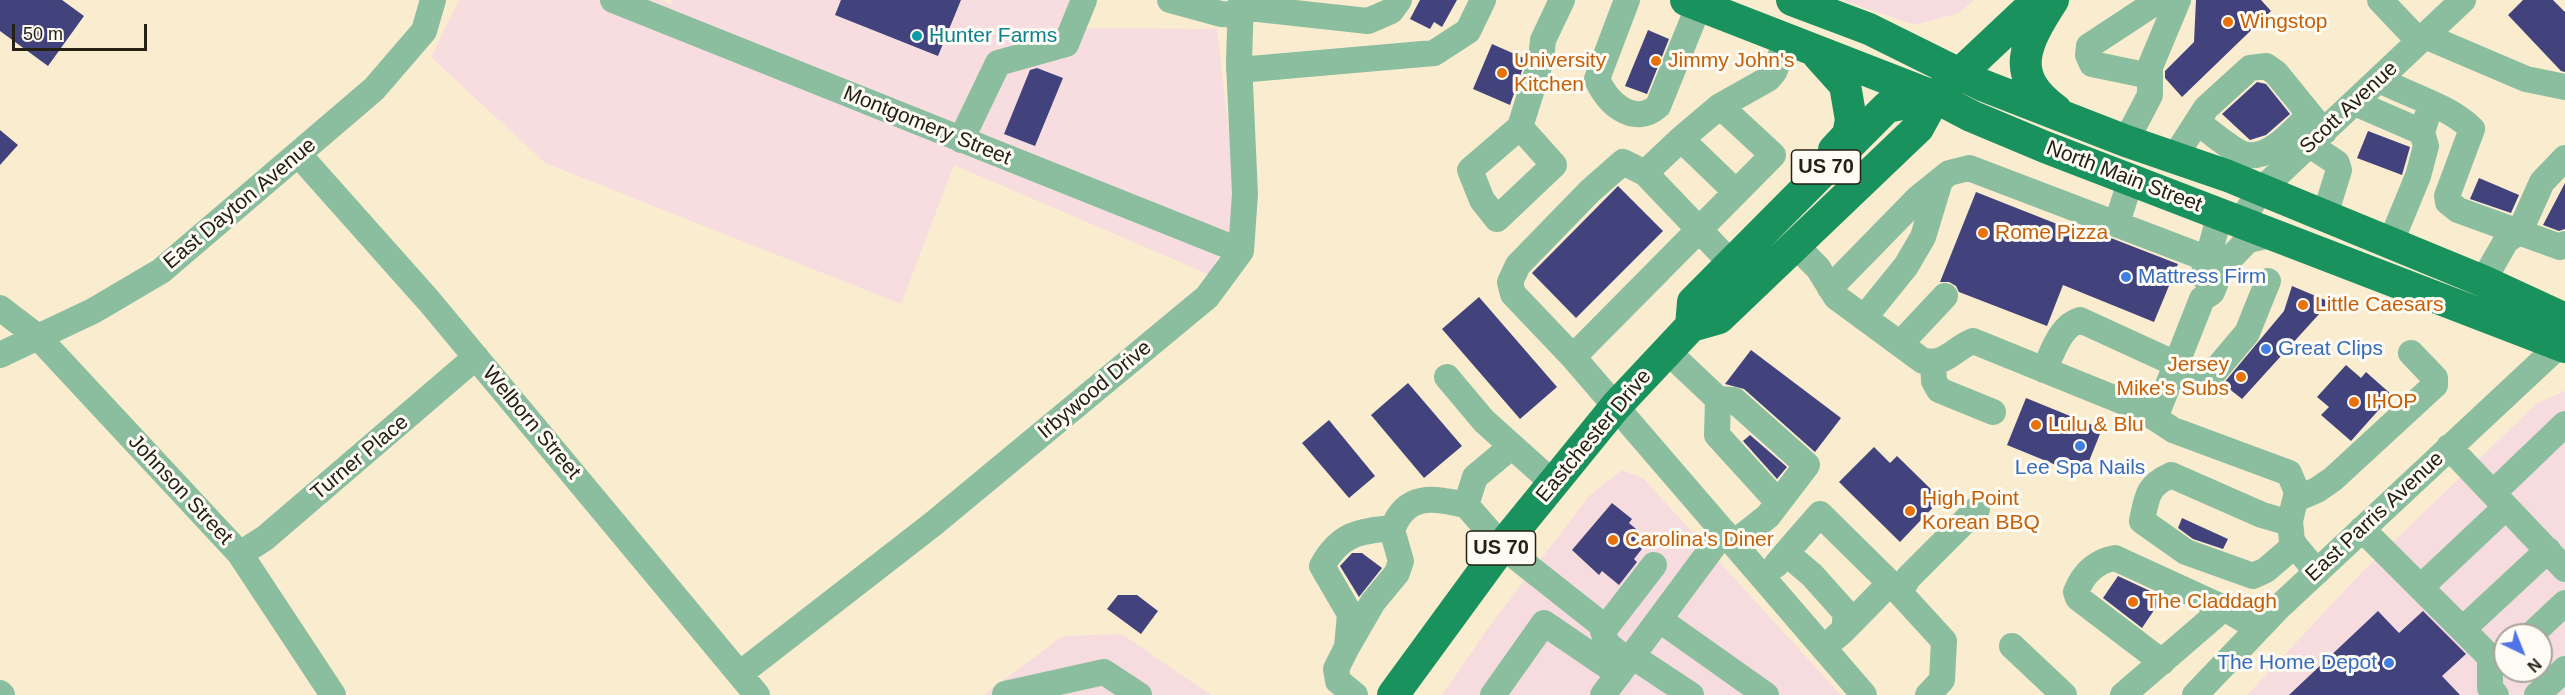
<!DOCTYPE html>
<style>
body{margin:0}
#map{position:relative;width:2565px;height:695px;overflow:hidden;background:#faedcf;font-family:Arial,sans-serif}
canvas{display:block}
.north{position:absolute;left:2493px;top:623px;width:60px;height:60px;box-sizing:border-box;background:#fefbf5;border:2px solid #a7a49b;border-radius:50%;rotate:137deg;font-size:16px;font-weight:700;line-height:24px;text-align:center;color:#252115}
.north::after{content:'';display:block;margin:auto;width:21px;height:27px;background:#5073e7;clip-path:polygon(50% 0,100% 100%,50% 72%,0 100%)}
.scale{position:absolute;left:12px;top:24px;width:135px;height:27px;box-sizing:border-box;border:3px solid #252115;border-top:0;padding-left:8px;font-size:18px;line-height:21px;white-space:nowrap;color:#252115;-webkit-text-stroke:4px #fefbf5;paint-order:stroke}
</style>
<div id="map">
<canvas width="2565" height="695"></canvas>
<div class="north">N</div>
<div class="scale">50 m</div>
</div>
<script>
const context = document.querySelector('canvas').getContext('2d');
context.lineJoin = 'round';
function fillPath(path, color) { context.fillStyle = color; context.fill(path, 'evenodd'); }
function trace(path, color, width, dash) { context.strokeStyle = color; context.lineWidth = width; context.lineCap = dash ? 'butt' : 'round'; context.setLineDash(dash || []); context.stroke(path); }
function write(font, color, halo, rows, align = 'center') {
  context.font = font + ' Arial,sans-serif'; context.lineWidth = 6; context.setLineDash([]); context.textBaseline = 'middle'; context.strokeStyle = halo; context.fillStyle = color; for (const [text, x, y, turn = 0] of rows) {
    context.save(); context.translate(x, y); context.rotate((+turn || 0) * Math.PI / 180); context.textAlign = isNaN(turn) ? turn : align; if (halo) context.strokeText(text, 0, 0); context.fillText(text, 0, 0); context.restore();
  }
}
fillPath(new Path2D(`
 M1841,0h133l-15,13 -44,12z
 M2565,391v304h-318l113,-121 177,-171zM2505,635h36v36h-36z
 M1622,470l21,8 198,217h-399l47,-68 100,-131z
 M1122,634l89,61h-228l80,-59z`), '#f7dcdf');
fillPath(new Path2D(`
 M459,0h202l10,4 2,-4h420l-10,28 134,1 21,181 -28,65 -256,-110 -53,139 -356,-141 -114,-106z`), '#f7dce0');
fillPath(new Path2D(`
 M0,0h62l22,16 -36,50 -48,-35z
 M841,0h120l-23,56 -103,-41z
 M1420,0h37l-15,27 -8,-5 -4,7 -20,-10z
 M2196,0h65l10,11 -89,86 -17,-19v-7l29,-29z
 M2523,0h30l12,12v60l-4,-1 -53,-56z
 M1648,30l21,9 -22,55 -22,-8z
 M1492,44l34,15 -16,46 -37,-16z
 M1037,68l26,10 -28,68 -31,-12 26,-64z
 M2257,82l9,2 24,30 -24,21 -16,5 -28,-26z
 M0,130l18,15 -18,20z
 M2368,131l42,16 -8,28 -45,-17z
 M2479,178l40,17 -8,18 -41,-14z
 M2565,183v46l-6,2 -16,-6z
 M1618,186l45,45 -87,87 -44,-45z
 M1976,192l119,47 3,-6 80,31 -24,58 -91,-37 -16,41 -88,-34 -3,-6 -7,-4h-9z
 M2292,286l38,16 -88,97 -19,-15 61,-73z
 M1479,297l78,90 -37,32 -78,-90z
 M1751,350l90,68 -26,34 -71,-63 -19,-5z
 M2346,365l15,13 5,-6 26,23 -41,46 -30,-26 8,-8 -12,-10z
 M1408,383l54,63 -38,32 -53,-63z
 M2026,398l76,31 -19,47 -76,-31z
 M1329,420l46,56 -26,22 -47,-55z
 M1750,435l37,32 -10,12 -34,-38z
 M1874,447l16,16 7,-7 44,43 -41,43 -61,-60z
 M1612,503l20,16 -3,4 20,17 -15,19 3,3 -18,23 -17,-14 -3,4 -27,-25z
 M2182,518l46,21 -5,10 -30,-10 -15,-11z
 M1352,553h10l20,15 -23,29 -19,-31z
 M2118,576l45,21 -21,31 -39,-30z
 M1118,595h19l21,16 -17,23 -34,-25z
 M2378,611l21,22 24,-22 43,43 -24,22 18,19h-171z`), '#42437c');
trace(new Path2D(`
 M613,0l628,251
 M1170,0l51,14 19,1
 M1627,0l-30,79c9,23 37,49 61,27l41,-101
 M2380,0l39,41
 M1240,7l128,14 23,-10 8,-11
 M2425,36l101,43 39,8
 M1239,70l195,-17 34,-22 15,-31
 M2150,76l-58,-12 -4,-9 1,-9 70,-46
 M2380,80c30,16 69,26 92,49l-25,67 1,6 10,8 102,37 5,-3
 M2355,103l67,29
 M1720,106l53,49 -200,202 291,338
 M2197,122c12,8 38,32 51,33 24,3 46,-26 62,-40
 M1520,127l34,38 -57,54 -15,-19 -12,-30 50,-43 21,-67 2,-20 19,-40
 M1681,139l55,53
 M961,140l37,-77 68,-19 18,-44
 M2126,141l24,-46v-28l28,-67
 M2310,145l27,18 2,7 -15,48
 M299,155l130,146 328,394
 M2174,158l32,-50 44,-40 16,-2 10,7 48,59
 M2240,222l21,-32 202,-190
 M2117,223l14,-44
 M2390,244l28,-68 8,-30 -4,-14 9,-28
 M1795,245l23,23 18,29 87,64c24,4 30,-12 50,-20l168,68 32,21 116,43 8,19 -7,29 2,21 25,30
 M1731,263l-86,-90 36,-34 39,-33 48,-27 6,-7 13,-32
 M2203,276l17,-62
 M2483,281l23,-40 14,-10 22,-49 23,-24
 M1830,288l88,-90 31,-25 20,-5 239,91
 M0,308l38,29 202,217 93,141
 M1864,318l42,-52 17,-29 17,-56
 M1900,344l45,-48
 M1667,351l51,48 16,1 73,65 -39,51 -34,27
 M0,355l93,-44 68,-40 213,-182 50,-58 9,-31
 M1573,357l-60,-63 -3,-12 8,-17 72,-74 33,-29 22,11
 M1933,363l1,18 5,9 54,22
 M2044,370c9,-18 16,-44 36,-50l96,44
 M2174,370l26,10 9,-2 38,-45 21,-52
 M1447,377l37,44 69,62
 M1718,399l-1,36 61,67
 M2155,418l47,-119 10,-7 10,-25 26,-27 23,-5
 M1512,446l-37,31 -9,28 36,41 100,79 4,18 22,18
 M2449,447l116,122
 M2493,493l72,-69
 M2296,499l21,-9 16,-11 102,-94v-7l-24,-25
 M2290,523l-28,-8 -91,-40c-24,11 -24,21 -29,46l44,31 67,24 13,-6 29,-25
 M1393,528c-35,3 -53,6 -71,38l28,48 -3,33 26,-45 24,-29 4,-12 -9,-31c14,-38 41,-32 74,-25
 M2362,529l128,128v31l6,7
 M1786,553l34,-39 70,69 -46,47
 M240,554l25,-16 211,-181
 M1776,565l10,-12 26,22 34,38 -2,17 -8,7
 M2421,587l85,-80
 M1660,620l106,75
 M2463,629l85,-79
 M1603,631l51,-66
 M2531,635l34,-32
 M2012,646l52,49
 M1347,647l-11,22 2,12 17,14
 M1632,656l59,39
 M2162,662l-84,-64 -2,-6c7,-18 20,-31 39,-34l109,50 34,20
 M741,673l192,-149 274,-227 34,-46 4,-57 -6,-132 2,-62
 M0,693l2,2
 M1005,694l99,-22 35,23
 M1493,695l51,-72 75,51
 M1603,695l121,-163
 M1928,695l14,-15 2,-39 -44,-48 8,-15 69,-69
 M2123,695l101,-87
 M2195,695l83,-87 287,-268
 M2537,695l28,-26`), '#8bbe9f', 26);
trace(new Path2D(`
 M1686,0l249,97 36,19 74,31 520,200
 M1792,0l77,29 113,56 144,56 102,35 255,105 82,38
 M2053,0c-27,42 -46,75 3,110
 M1818,55l27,30 6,35 -3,15 -14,15
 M1691,326l2,-24 194,-195 48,-10
 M1393,695l109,-149 114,-140 75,-80 28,-8 199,-190 17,-31 103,-97`), '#1a925d', 32);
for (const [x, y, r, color] of [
 [2228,22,6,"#e8710a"],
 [917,36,6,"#0f9aa8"],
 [1656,61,6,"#e8710a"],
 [1502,73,6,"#e8710a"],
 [1983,233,6,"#e8710a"],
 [2126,277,6,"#3f7fe0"],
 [2303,305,6,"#e8710a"],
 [2266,349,6,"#3f7fe0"],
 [2241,377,6,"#e8710a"],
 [2354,402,6,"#e8710a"],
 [2036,425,6,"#e8710a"],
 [2080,446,6,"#3f7fe0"],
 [1910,511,6,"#e8710a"],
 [1613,540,6,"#e8710a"],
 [2133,602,6,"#e8710a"],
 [2389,663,6,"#3f7fe0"]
]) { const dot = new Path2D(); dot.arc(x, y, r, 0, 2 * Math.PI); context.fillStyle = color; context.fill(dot); trace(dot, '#fefbf5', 2); }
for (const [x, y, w] of [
 [1826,167,69],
 [1501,548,69]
]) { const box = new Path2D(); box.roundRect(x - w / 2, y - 17, w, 34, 4.5); context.fillStyle = '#fefbf5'; context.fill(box); trace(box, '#252115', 1.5); }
write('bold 20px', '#252115', null, [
 ["US 70",1826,167],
 ["US 70",1501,548]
]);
write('21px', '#c56008', '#fefbf5', [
 ["Wingstop",2240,22],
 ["University",1514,61],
 ["Kitchen",1514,85],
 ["Jimmy John's",1668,61],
 ["Rome Pizza",1995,233],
 ["Little Caesars",2315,305],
 ["Jersey",2229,365,"right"],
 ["Mike's Subs",2229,389,"right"],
 ["IHOP",2366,402],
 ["Lulu & Blu",2048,425],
 ["High Point",1922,499],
 ["Korean BBQ",1922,523],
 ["Carolina's Diner",1625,540],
 ["The Claddagh",2145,602]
], 'left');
write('21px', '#0d838f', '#fefbf5', [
 ["Hunter Farms",929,36]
], 'left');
write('21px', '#252115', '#fefbf5', [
 ["Scott Avenue",2349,108,-43],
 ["Montgomery Street",927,126,22],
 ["North Main Street",2124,177,21],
 ["East Dayton Avenue",240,204,-40],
 ["Irbywood Drive",1095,390,-40],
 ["Welborn Street",531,423,50],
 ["Eastchester Drive",1594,436,-50],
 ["Turner Place",360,458,-40],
 ["Johnson Street",180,490,47],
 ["East Parris Avenue",2375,517,-43]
]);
write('21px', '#366cbe', '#fefbf5', [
 ["Mattress Firm",2138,277],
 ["Great Clips",2278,349],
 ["Lee Spa Nails",2080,468,"center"],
 ["The Home Depot",2377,663,"right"]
], 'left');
</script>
